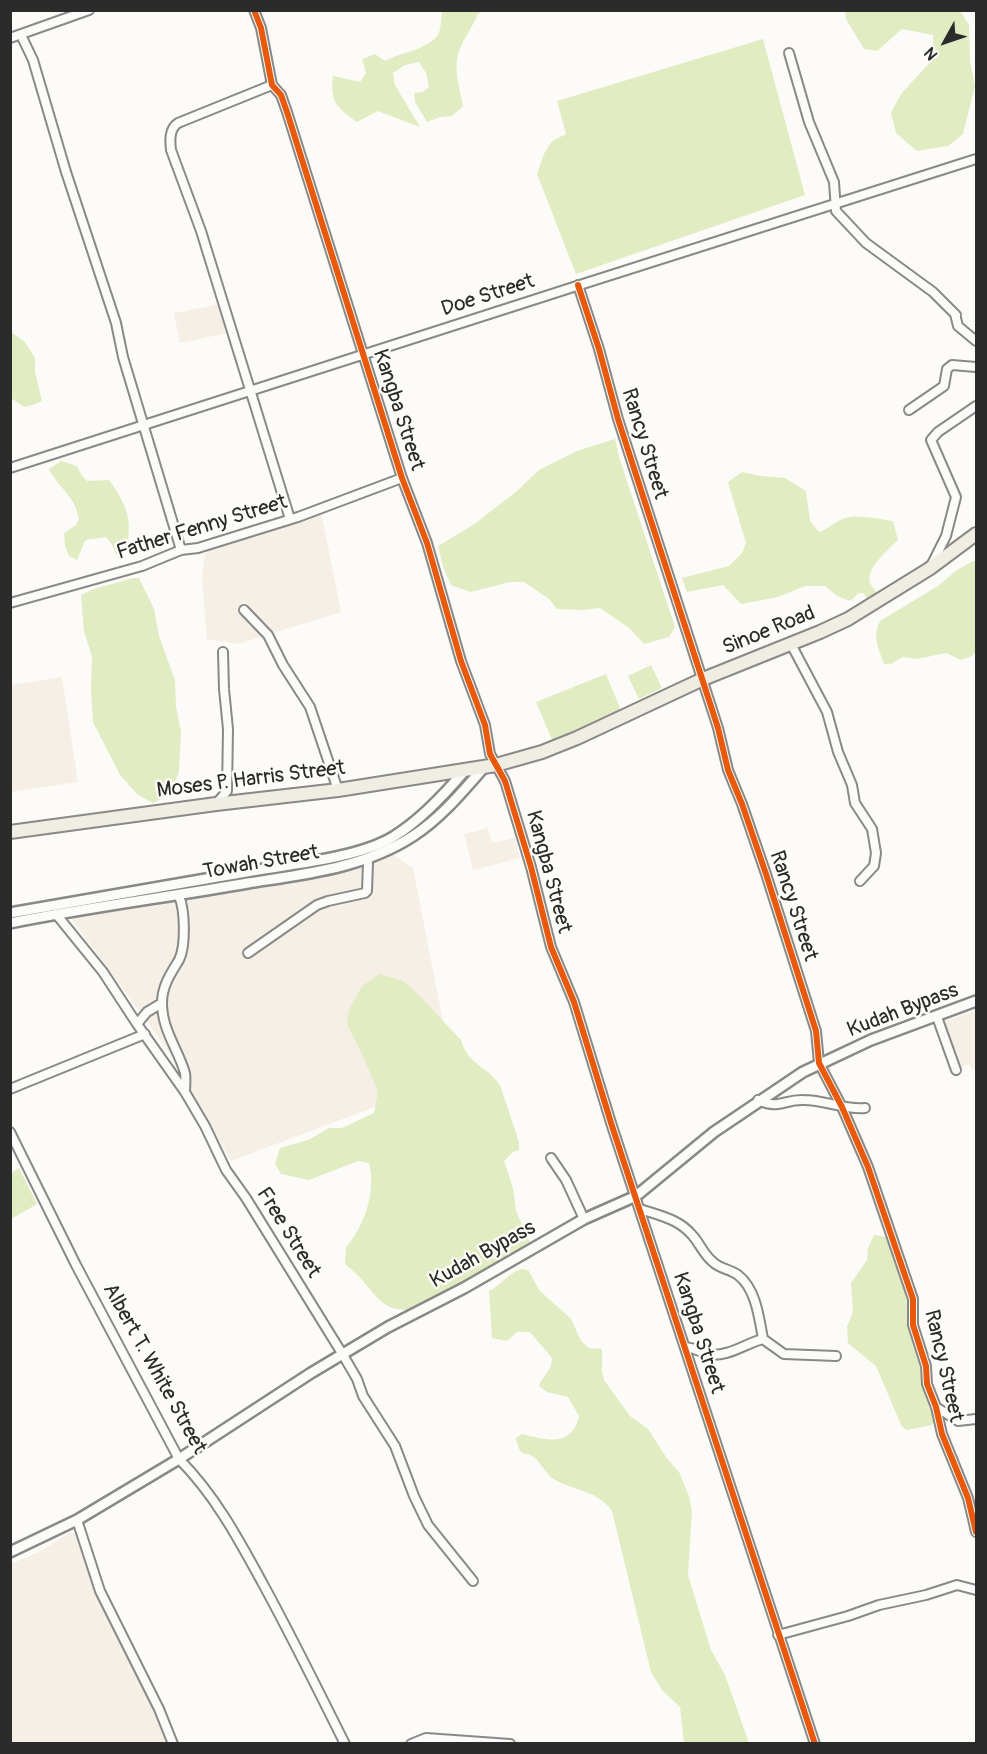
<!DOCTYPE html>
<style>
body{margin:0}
#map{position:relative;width:987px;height:1754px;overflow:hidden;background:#fcfbf8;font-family:Pangolin,sans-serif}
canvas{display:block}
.frame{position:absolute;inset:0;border:12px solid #2b2b2b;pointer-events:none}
.north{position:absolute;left:915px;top:12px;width:60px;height:60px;-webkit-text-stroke:4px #fdfcf7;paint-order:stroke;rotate:230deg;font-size:16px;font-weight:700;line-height:24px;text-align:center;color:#2b2b2b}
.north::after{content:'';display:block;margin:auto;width:21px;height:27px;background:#2b2b2b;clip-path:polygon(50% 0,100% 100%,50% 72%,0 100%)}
</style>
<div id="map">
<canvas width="987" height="1754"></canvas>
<div class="frame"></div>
<div class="north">N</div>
</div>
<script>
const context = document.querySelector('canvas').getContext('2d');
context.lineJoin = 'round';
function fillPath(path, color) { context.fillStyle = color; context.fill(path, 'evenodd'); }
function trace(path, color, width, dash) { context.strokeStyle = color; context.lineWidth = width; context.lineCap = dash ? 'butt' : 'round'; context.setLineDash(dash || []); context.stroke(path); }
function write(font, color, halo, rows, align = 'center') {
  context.font = font + ' Pangolin,sans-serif'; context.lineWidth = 5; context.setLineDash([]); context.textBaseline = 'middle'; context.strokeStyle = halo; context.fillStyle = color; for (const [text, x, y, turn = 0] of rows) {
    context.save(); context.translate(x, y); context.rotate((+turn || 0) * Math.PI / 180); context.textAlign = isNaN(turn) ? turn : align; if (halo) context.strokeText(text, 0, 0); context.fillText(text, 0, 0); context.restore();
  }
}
fillPath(new Path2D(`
 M221,304l7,29 -48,10 -6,-30z
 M321,512l20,100 -103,32 -31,-5 -5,-62 3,-24 20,-9z
 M62,677l16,105 -67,10v-107z
 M488,828l4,15 23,-5 5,20 -47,12 -9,-36z
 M392,854l21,14 34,174 10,34 -226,85 -65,-113 -95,-130 275,-47z
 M976,1010v58l-4,2 -3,-6 -13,4 -16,-45z
 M69,1533h8l4,3 15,52 15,36 41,78 17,41h-158l-1,-179 29,-12z`), '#f6efe5');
fillPath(new Path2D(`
 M442,11h41l-5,3c-5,12 -13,22 -18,35 -8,19 0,38 3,57l-11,10 -12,1 -13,5 -12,-20 -1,-9 9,-1 6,-5 -3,-14 -7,-11 -14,3 -12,8 2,12 25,42 -42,-16 -21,11c-21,-15 -27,-20 -24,-46l27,6 6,-9 -4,-14 13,-5 10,7c14,-8 44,-12 53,-26 3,-5 3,-17 4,-24z
 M845,11h115l9,14 1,37 5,24 -12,48 -15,12 -31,5 -21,-18 -5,-20 10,-19 32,-35v-24l-31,-6 -25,22 -13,-2 -18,-30z
 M763,39l42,156 -229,79 -39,-100 7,-20 8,-13 14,-7 -9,-33z
 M11,332l14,10 10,16v14l7,29 -9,4 -9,2 -13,-9z
 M615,439l4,18 56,170 -6,10 -25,7 -15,-16 -29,-20 -18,2 -25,-1 -8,-10 -25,-17h-14l-40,10 -19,-7 -8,-18 -5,-21 35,-21 44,-34 22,-21 38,-19z
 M61,461l16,5 5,10 5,5 22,-1c19,26 26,45 14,76l-7,-2 -5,-11 -5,-6c-28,5 -17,-3 -29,23l-8,-4 -4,-10 -1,-13 12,-8 3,-6c-4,-24 -21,-31 -30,-50z
 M742,472l18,4 25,2 21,13 4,30 9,11c9,-3 17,-11 26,-14 14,-4 34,1 48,3l5,19c-9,9 -33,29 -28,43 2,5 9,11 12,15l-11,6 -8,-11h-4l-9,8 -13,-5 -12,-10h-20l-27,11 -37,7 -18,-19 -36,7 -5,-14 47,-12 13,-13 4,-10 -18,-61z
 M973,561h3v91l-4,4 -11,4 -15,-7 -29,6 -14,-2 -12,7h-7c-5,-15 -12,-27 -4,-43l58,-35 19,-16z
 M133,578h6l15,31 5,27 16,44 1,27 5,24 -2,41 -10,23 -16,8 -16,-9 -17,-19 -27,-53 -2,-32 1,-33 -8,-26 -3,-36 13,-6z
 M651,665l11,23 -23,11 -11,-23z
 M606,674l16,39 -70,27 -16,-38z
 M380,974l23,7 13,11 45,48c6,24 27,27 39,45l19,57v8l-6,2 -9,9 9,27 3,23 16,36 -116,63c-32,1 -34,-7 -53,-29 -5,-6 -12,-12 -18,-17l1,-17c19,-21 30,-56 23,-84l-11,-2 -49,19 -28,-6 -6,-10 5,-16 28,-8 21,-12h13l32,-15 4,-21 -14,-34 -17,-34 2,-14 13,-24z
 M19,1168l18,36 -26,15v-46z
 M874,1235l12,2 8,12 9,32 7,40 8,30 4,36 8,15 5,19 -3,4 -25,5 -5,-3 -26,-61 -28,-23 -1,-16 6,-15 -2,-29 16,-23 1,-12z
 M523,1269l6,2 10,19 32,29 10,22 8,7 13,1v22l2,9 26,36 18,13 18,28 13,15 10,24 3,16 -4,63 23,75 14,25 24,68h-65l-4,-36 -18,-17 -11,-18 -39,-161c-13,-20 -37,-20 -57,-31 -9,-6 -12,-14 -19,-21 -11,-11 -15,3 -20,-21l6,-4c24,6 50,14 57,-18l-11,-19 -21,-5 -8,-6c4,-11 13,-15 13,-28l-22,-26h-13l-10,9 -15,-3 -3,-47c13,-6 20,-20 34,-22z`), '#e1ecc2');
const minor = new Path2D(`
 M254,10l7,18 11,57 9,10 6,17 115,366 25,65 34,118 24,64 5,29 15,27 26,86 20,80 23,55 38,124 203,618
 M21,35l12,25 33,112 50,151 7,34 58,193
 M10,38l79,-28
 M789,53l20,69 25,60 2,29 30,32 67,49 23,23
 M272,85l-94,38c-9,6 -8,18 -7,27l30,81 89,288
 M578,285l21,64 19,70 100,309 10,42 14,34 24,70 50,157 3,32 23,44 26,60 45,132v26l13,41 1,18 9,23 6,27 26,64 8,34
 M955,314l3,12 18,15
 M909,410l35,-24 3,-17 5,-4 24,2
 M10,468l576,-185 390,-124
 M932,564l14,-28 10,-39 -25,-57 7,-8 38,-26
 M10,603l132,-37 39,-16 17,-2 100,-31 104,-39
 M244,610l24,25 15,30 27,42 28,83
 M791,644l36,68 11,40 14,33 3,18 17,26 4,24 -2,13 -14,15
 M216,804l11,-13 1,-62 -4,-40 -1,-37
 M179,896c6,14 7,50 0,64 -8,13 -17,26 -17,43 0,27 16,46 23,70 1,6 0,13 0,19
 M56,914l47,58 34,52 48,68 20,34 21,44 20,28 97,157 14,24 6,17 32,50 19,50 14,29 45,56
 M248,953l69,-48 11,-4 37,-8 2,-2 1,-28
 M937,1017l19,53
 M137,1024l10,-12 15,-9
 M10,1089l135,-55
 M758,1100c21,10 26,-1 46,0 21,0 40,10 61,8
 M10,1132l66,133 103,194c36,36 60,81 84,125 29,53 55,106 82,160
 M551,1158l15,22 18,39
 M640,1209c21,7 39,10 53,27 7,8 11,19 20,26 7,7 17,7 25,13 18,14 21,42 25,64
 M685,1347c11,1 14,5 23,7 19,4 38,-11 55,-15l21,15 52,2
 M936,1407l22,14 18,-2
 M77,1520l23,71 59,118 14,35
 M778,1635l70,-19 31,-11 47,-10 31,-10 19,5
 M411,1744l15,-6 84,6`);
const tertiary = new Path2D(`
 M10,913c81,-14 162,-28 242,-42 41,-7 106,-13 141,-34 28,-17 52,-43 73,-68
 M10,923c79,-16 159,-26 238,-40 57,-9 116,-15 165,-47 28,-18 50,-45 72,-70
 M10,1552l67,-32 102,-61 132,-86 77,-46 76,-39 120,-69 52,-23 78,-64 89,-60 68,-32 105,-39`);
const trunk = new Path2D(`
 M10,832l206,-28 122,-14 158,-25 46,-13 35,-14 126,-59 117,-47 28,-13 81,-50 47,-35`);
trace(minor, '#898987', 12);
trace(tertiary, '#898987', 14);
trace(trunk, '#898987', 16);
trace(minor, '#fbfbf9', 8);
trace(tertiary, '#fbfbf9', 9);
trace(trunk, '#f0ede2', 12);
trace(new Path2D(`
 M254,10l7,18 11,57 9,10 6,17 115,366 25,65 34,118 24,64 5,29 15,27 26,86 20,80 23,55 38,124 203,618
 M578,285l21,64 19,70 100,309 10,42 14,34 24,70 50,157 3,32 23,44 26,60 45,132v26l13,41 1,18 9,23 6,27 26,64 8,34`), '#e8590c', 6);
write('21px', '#2b2b2b', '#fdfcf7', [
 ["Doe Street",488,296,-18],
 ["Kangba Street",398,410,72],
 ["Rancy Street",644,444,73],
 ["Father Fenny Street",202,528,-17],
 ["Sinoe Road",769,631,-22],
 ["Moses P. Harris Street",251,780,-7],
 ["Towah Street",261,863,-10],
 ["Kangba Street",548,872,75],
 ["Rancy Street",793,906,72],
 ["Kudah Bypass",903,1011,-21],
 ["Free Street",288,1233,58],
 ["Kudah Bypass",483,1255,-29],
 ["Kangba Street",698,1333,72],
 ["Rancy Street",943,1366,77],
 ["Albert T. White Street",154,1369,61]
]);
</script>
